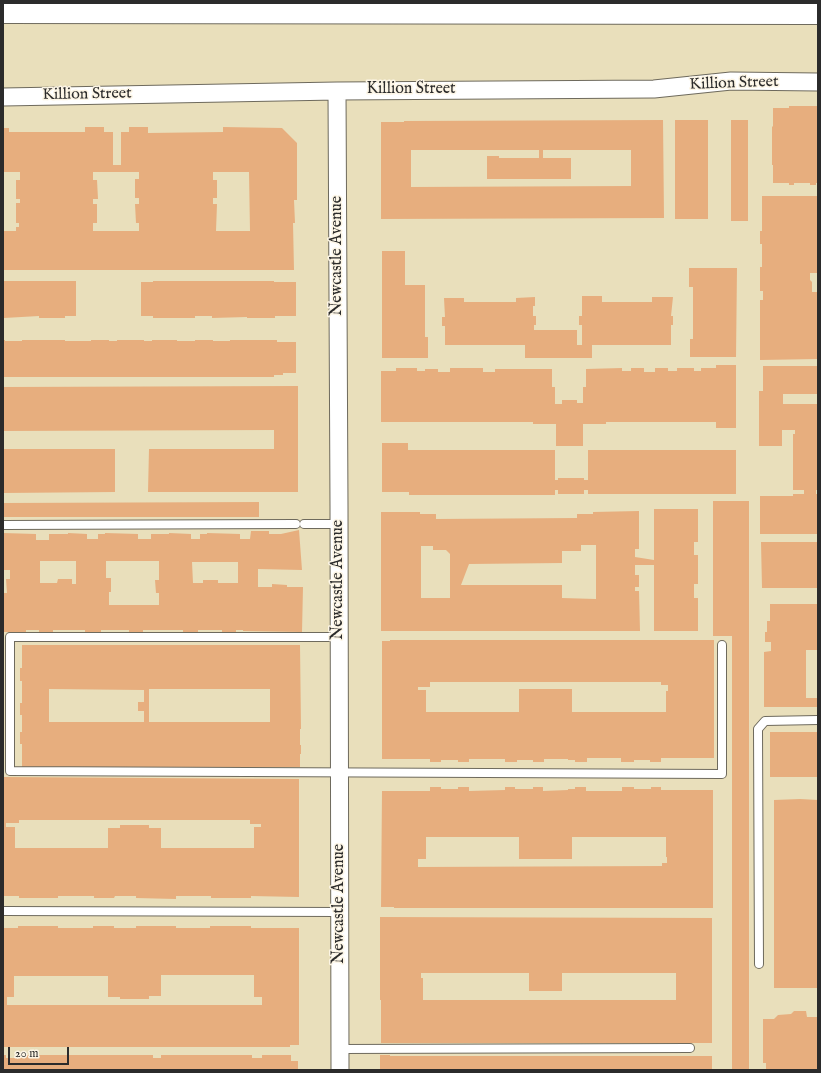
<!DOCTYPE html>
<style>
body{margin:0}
#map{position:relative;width:821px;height:1073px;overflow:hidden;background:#e9dfbb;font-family:"IM FELL English",serif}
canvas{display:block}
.frame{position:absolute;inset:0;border:4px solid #2b2b2b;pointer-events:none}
.scale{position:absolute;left:8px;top:1047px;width:61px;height:18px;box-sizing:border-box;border:2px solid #2b2b2b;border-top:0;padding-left:5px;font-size:12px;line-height:14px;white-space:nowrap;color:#2b2b2b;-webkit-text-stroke:3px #fcf5e5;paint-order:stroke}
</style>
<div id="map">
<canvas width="821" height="1073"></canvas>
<div class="frame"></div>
<div class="scale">20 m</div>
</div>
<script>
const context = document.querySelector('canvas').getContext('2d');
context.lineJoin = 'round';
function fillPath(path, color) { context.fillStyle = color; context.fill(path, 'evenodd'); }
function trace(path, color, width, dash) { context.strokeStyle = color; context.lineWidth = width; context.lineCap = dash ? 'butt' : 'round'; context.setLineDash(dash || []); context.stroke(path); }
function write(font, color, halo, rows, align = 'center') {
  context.font = font + ' "IM FELL English",serif'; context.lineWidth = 3; context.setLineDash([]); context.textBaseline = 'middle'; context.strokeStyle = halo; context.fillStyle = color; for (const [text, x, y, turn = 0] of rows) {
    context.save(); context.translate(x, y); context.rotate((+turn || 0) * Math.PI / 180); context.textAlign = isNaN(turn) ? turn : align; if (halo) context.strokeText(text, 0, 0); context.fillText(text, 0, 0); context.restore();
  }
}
fillPath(new Path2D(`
 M789,106h29v77h-2v2h-6v-2h-16v2h-5v-2h-16v-18h-1v-38l1,-1v-18h16z
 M663,120l1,98 -283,1v-97h23v-1zM411,150h128v8h-40v-2h-12v23h84v-21h-28v-8h88v36l-220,1z
 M675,120h33v99h-33z
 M731,120h17v101h-17z
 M85,127h19v5h9v33h8v-33h8v-5h19v6l75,-1v-5l59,1 15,15v57h-3l1,23h-2l1,47h-291v-39h13v-4h3v-4h-3v-20h4v-4h-4v-19h4v-8h-17v-44h6v4h76zM93,172h46v7h-4v19h4v6h-4l1,19h3v8h-46v-8h4v-19h-4v-5h5l-1,-19h-4zM213,172h36l1,59h-34l1,-27h-4v-6h4v-18h-4z
 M762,196h56v77h-8v7l2,2v10h6v67l-58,1v-60h3v-9h-3v-24h2v-23h-2v-13h2z
 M382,251h23v34h20v52h3v21h-46z
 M689,268h48l-1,89h-46v-18h3v-52h-4z
 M3,281h73v35h-11v2h-26v-2l-35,2v-2h-1z
 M153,281h121v1h22v34h-21v2h-28v-1l-35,1v-2h-17v2h-42v-2h-12v-34h12z
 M582,296h20v6h50v-5h21l-2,19h2v9h-2v20h-79v13h-67v-13h-80v-19h-3v-9h3l-1,-19h20v4h52v-4l19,-1v9h-2v10h3v9h-2v5h43v15h5v-20h-3v-9h3z
 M3,340h2v1h17v-1h43v1h26v-1h18v1h8v-1h27v1h8v-1h25v1h18v-1h18v1h17v-1h47v2h19v31h-13v2h-9v2h-271z
 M716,365h20v63h-20v-6h-110v2h-23v22h-27v-22h-23v-2h-152v-51h15v-3h21v3h8v-2h13v3h12v-4h33v4h12v-3h57v18h3v17h7v-4h15v3h6v-16h3v-18l36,-1v3h9v-3h13v4h11v-4h13v3h9v-3h17v3h7v-3h15z
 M763,366h55v28h-35v10h35v86h-2v4h2v40h-58v-38h33v-2h11v-4h-11v-56h2v-4h-13v16h-23v-55h4z
 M298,386v106h-150l1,-43h125v-19l-271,1v-44z
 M382,443h26v7h147v30h3v-2h26v2h4v-30h148v44h-148v-4h-4v4h-26v-4h-3v5h-146v-3h-27z
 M3,449h112v43l-112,1z
 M713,501h36v569h-17v-434h-19z
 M259,502v15h-256v-14z
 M654,509h44v33h-4v13h4v29h-4v14h4v33h-44v-66h-19v10h4v12h-4v4h4l1,40h-259v-119h39v2h16v5l141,-1v-4h16v-2l46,-1v38h-4v8l19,3zM581,545h15v54l-34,-1v-13h-101l8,-21 93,-1v-12h19zM421,546h12v4h13l4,4v44h-29z
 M299,530l3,40 -44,-1v18h14v-3l15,1v2h16l-1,45 -59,-1v-1h-7v2h-14v-2h-24v2h-15v-2h-40v2h-14v-2h-28v3h-16v-3h-32v2h-14v-2h-13v2h-23v-39h4l-1,-14h4v-9h-7v-37l33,1v6h13v-6h19v-1l19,1v5h11v-5h7v-1l33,1v5h13v-5h18v-1l22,1v5h9v-5h7v-1l33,1v5h10l1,-8h18v3h12zM40,561h36v23h-4v-5h-14l-1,4h-17zM106,561h53v19h-4l1,13h3v12h-50v-13h2v-14h-5zM192,562h46v21h-20v-3h-15v3h-10z
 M761,542h57v46h-56z
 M770,604h48v46h-12v48h12v9h-54v-55l7,-1v-9h-6v-10h2v-11h3z
 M390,640h324v118h-53v4h-11v-2h-16v2h-13v-4h-34v4h-12v-2h-7v-1h-24v3h-11v-2h-16v2h-12v-3h-36v3h-11v-2h-17v2h-11v-3h-48v-118h8zM430,682h231v3h7v6h-2v21h-94v-23h-53v23h-93v-22h-8v-3h12z
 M22,645h278l1,84h-1v16h1v9h-1v13h-278v-23h-2v-12h2v-17h-2v-12h2v-22h-2v-13h2zM49,689l95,1v12h-6v9h6v11h-95zM149,689h121v33h-121z
 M770,732h48v45h-48z
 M3,777l296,2v118l-48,-1v2h-40v-2h-35v3l-40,-1v-2h-21l-1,2h-20v-2h-36v2h-39v-2h-16zM19,820h231v4h11v3h-7v21h-93v-20h-12v-3h-29v3h-12v20h-93v-21h-9v-4h13z
 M430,787h11v2h17v-2h11v4l36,-1v-3h10v2h18v-2h10v4l25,-1v-1h7v-2h11v4h36v-4h12v2h17v-2h10v3h52v118h-319v-1h-13l1,-116h48zM426,837h93v22h53v-22h94v20h1v6h-5v3l-244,1v-8h8z
 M800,799l18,1v188h-44v-188z
 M380,917l332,1v125h-331v-43h-1zM421,973h108v18h33v-18h114v27h-253v-22h-2z
 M18,926h40v2h35v-2h21v2h22v-2h40v2h34v-2h41v2h48v117h-9v2h-287v-119h15zM161,975h93v22h8v8h-255v-8h7v-21h94v21h12v2h29v-3h12z
 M794,1011h12l1,6h11v53h-52v-7h-3v-44h11l4,-4 13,-1z
 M3,1055h3v3h9v-3h138v3h8v-3h91v3h10v-3h29v6h7v9h-295z
 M380,1055h10v1h322v14h-332z`), '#e7ae7e');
const service = new Path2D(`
 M304,524h35
 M3,525l293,-1
 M340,637h-330v134l712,3v-129
 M3,911l337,1
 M759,964l-1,-235 7,-8 53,-1
 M340,1049l350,-1`);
const minor = new Path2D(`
 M337,91l2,415 1,564
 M3,97l334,-6 317,-2 77,-8 87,1`);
const motorway = new Path2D(`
 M3,12l815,1`);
trace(service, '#6e6a5d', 10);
trace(minor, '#6e6a5d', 19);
trace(motorway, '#6e6a5d', 24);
trace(service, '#fff', 8);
trace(minor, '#fff', 17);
trace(motorway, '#fff', 22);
write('16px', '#2b2b2b', '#fcf5e5', [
 ["Killion Street",734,84,-2],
 ["Killion Street",411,90],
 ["Killion Street",87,95,-1],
 ["Newcastle Avenue",338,256,-90],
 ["Newcastle Avenue",339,580,-90],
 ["Newcastle Avenue",340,904,-90]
]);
</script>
